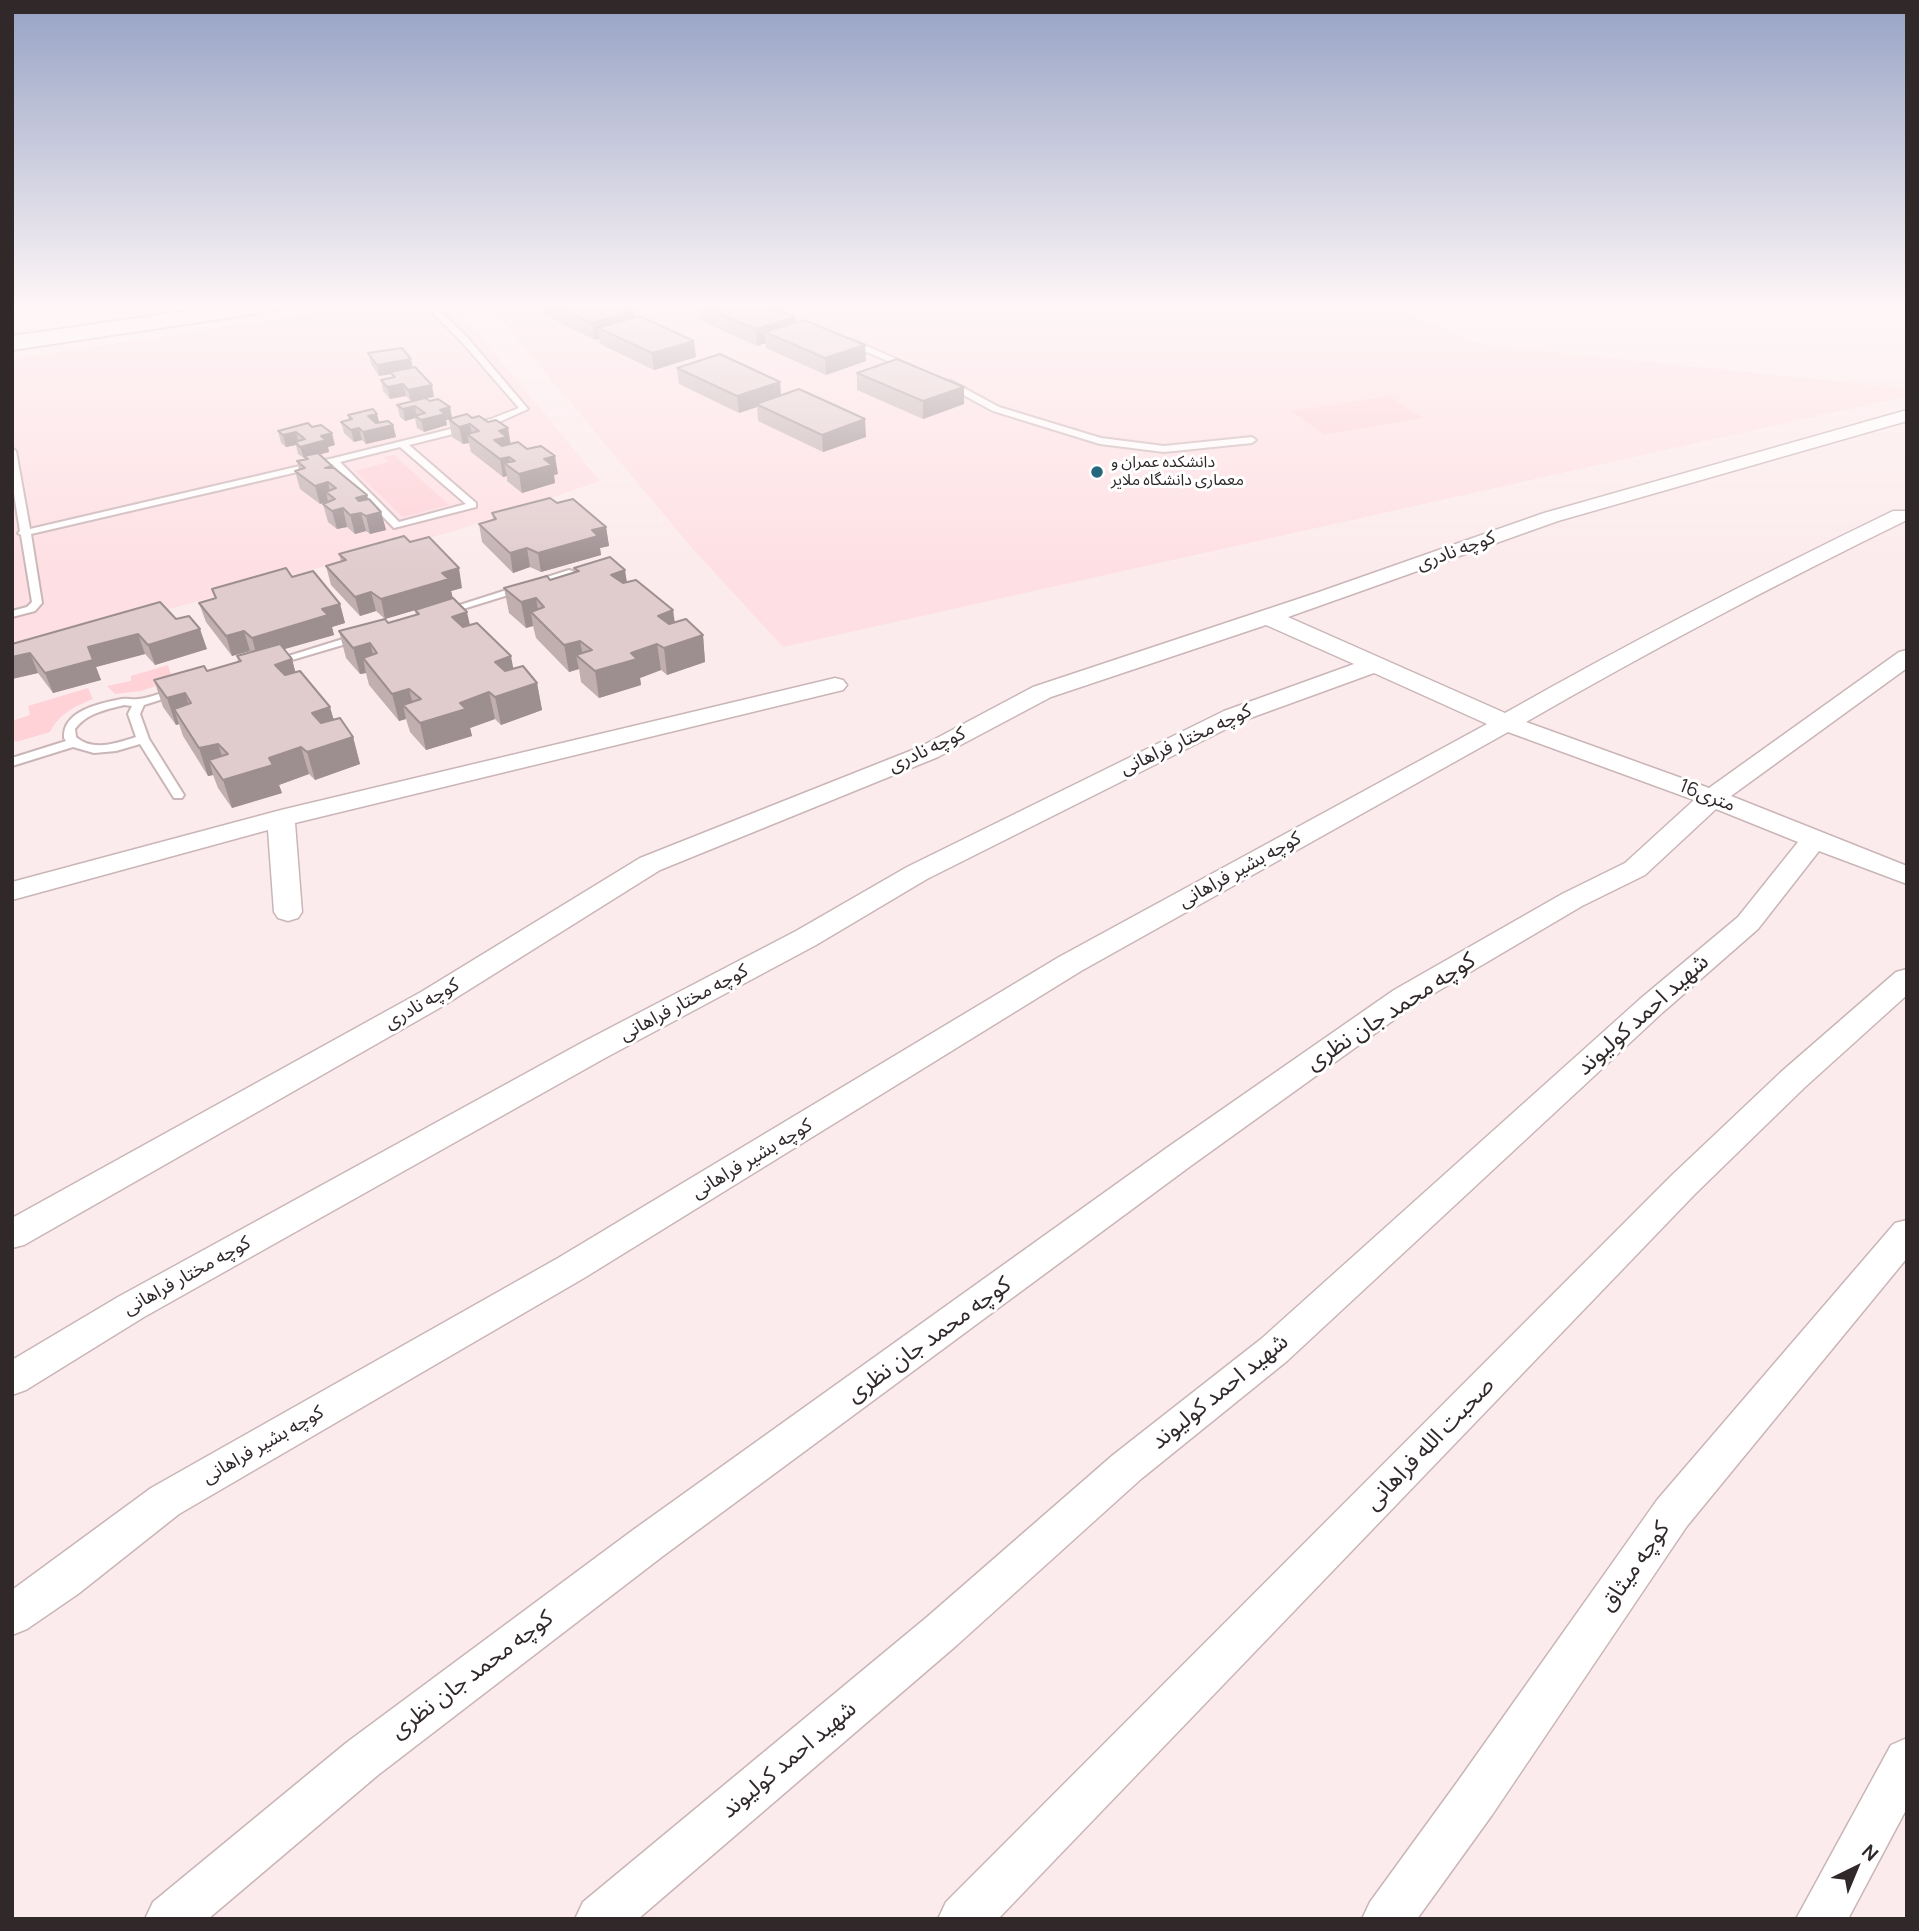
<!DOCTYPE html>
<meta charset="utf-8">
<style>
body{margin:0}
#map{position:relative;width:1919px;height:1931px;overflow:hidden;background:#fcebed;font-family:Manrope,sans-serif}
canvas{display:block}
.frame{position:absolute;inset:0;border:14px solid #302829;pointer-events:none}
.north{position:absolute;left:1821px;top:1833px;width:70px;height:70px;-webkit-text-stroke:5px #fff;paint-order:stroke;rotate:43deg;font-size:19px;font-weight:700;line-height:28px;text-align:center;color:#302829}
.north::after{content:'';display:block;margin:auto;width:24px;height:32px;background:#302829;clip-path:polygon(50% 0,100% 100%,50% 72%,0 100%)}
</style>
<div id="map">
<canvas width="1919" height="1931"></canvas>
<div class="frame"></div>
<div class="north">N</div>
</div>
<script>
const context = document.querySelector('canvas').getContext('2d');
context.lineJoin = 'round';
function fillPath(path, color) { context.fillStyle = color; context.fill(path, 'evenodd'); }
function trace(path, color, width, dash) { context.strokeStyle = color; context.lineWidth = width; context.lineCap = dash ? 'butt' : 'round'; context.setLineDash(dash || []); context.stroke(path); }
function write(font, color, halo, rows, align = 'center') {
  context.font = font + ' Manrope,"Noto Sans Arabic",sans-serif'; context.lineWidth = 6; context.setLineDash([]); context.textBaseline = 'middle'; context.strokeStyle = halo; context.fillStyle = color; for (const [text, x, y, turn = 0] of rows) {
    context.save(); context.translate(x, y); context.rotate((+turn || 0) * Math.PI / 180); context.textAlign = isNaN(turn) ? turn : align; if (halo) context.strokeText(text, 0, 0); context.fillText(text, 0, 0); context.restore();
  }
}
fillPath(new Path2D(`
 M363,305h92l145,176 -146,50 -442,121v-293z
 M489,305h901l91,39 426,45v7l-1124,251 -91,-99z`), '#fedfe3');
fillPath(new Path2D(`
 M1389,396l34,22 -99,17 -32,-24z
 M394,455l55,50 -46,12 -48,-46 33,-9 -4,-5z
 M168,665l5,15 -32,11 -26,3 -8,-8 24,-5v-5z
 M88,688l5,11c-19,8 -33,14 -43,33l-34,10 -4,-5v-16l18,-6 -2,-9z`), '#fed2d7');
const service = new Path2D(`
 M165,305h8l3,6 -7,2z
 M425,305h8l34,32 61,72 -31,14 -88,22 67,58v4l-82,21 -62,-64 -301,70 11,69 -7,8 -23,6v-6l15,-4 5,-5 -11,-67 -3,-2 2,-2 -8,-50v-33l4,3 14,78 304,-71 157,-39 28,-11 -58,-67zM400,447l66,57 -67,18 -59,-60z
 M845,339h6l63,28 -7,2 -62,-26z
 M945,381h6l48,26 102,31 63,8 88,-9 4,3 -4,3 -88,9 -64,-8 -107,-33 -48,-26z
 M569,570l4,1v4l-123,38 -4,1 -5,-3z
 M359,634l5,3 -1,2 -88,26 -6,-3z
 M175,689l6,3 -2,2 -35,11 -4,9 9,25 35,56 -2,3h-8l-34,-54 -24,7 -22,2 -21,-6 -61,19v-8l54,-17 -2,-3c-2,-27 36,-35 58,-39 5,-1 10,1 16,0 12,-1 25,-7 37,-10zM124,705l8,1 -4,8 8,23c-19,6 -43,15 -60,0l-1,-8c12,-16 30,-19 49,-24z`);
const minor = new Path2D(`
 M1907,410v11l-349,100 -270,96 217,96c127,-72 256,-138 388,-202h14v9c-129,63 -256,130 -381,202l183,66 190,-136 8,-2v18l-176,128 176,70v18l-88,-33 -61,78 -96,84 -375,348 -146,118 -184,166 -319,274h-63l8,-17 344,-285 186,-162 148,-116 379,-340 98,-82 60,-75 -82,-33 -71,66 -63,31 -166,98 -224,161 -529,391 -285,219 -170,144h-63l8,-17 193,-159 287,-213 535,-383 226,-157 168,-96 63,-31 69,-63 -186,-68 -427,239 -497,307 -405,236 -101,80 -51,35 -15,6v-45l139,-102 407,-230 501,-301 428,-233 -113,-51 -132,48 -315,158 -111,66 -211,113 -461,259 -118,73 -14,5v-35l106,-63 465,-255 213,-111 111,-64 317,-156 130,-47 -88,-39 -215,72 -113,60 -278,113 -217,136 -419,239 -12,3v-30l409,-226 219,-134 280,-111 113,-60 286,-95 225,-79z
 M835,678l8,2 4,5 -4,5 -548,133 7,89 -4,6 -10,3 -10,-3 -4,-6 -6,-82 -256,70v-18l269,-72z
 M1907,969v26l-103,93 -109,106 -697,725h-60l8,-17 725,-726 110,-104 115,-100z
 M1907,1220v38l-220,268 -195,289 -75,104h-55l8,-17 88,-121 199,-281 238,-277z
 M1907,1738v70l-59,111h-52l95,-174z`);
const secondary = new Path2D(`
 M229,305h54l-3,4 -7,2 -261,39v-14z`);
trace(service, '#cab5b7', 4);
trace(minor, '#cab5b7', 3);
trace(secondary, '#cab5b7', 4);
fillPath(service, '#fff');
fillPath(minor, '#fff');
fillPath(secondary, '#fff');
fillPath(new Path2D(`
 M542,305h78l15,12 61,40 -42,13 -54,-26 -1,-6 -4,2 -51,-25z
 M699,305l96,12 1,6 70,38 -40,14 -60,-27v-5l-9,3 -56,-25z
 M368,353l44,14 22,30 -8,1 4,3 20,6 2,11 15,-4 44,30 47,30 -4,1 1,8 -33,10 -15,-12v-5l-4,1 -32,-25 -2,-9 -6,1 -11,-7 -3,-17h-3l1,5 -23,7 -7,-4 -2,-10 -10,3 -5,-4 -3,-12 14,-4 -5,-5 -16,3 -7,-8 -2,-11 11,-2 -1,-4 -12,2 -8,-12z
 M677,368l103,14 1,13 85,42 -43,15 -65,-31 -1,-14 -18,6 -60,-29z
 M857,373l107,14v17l-41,15 -66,-29z
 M348,415l45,10 3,12 -30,7 -4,-4 -8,2 -10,-9 -3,-11 8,-2z
 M308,423l27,22 -7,2 1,5 -10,2 13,12v2l35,27 1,4 13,13 5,18 -16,4 -4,-3 -11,3 -8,-7 -10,2 -9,-7 -5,-18 5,-3 -8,3 -20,-15 -5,-18 4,-1 -2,-9 8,-2v-1h-1l-6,-4 -2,-9 -10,2 -5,-4 -3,-12z
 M557,503l49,24 3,19 -9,2 1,7 -60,17 -11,-5 -17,6 -31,-31 -3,-18 14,-5 -1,-6z
 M339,554l123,34 -11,3 2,7 17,27 43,43 24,15 5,27 -41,15 -6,-6 -25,9 2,8 -46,14 -16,-18 -4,-13 -7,2 -30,-36 -3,-12 -6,1 -14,-16 -7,-27 49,-8 28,-8 -1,-5 -30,9 -9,-8 -16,5 -29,-31 -5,-19 15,-5z
 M574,568l53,14 46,28 2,12 28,13 2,27 -38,13 -6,-5 -21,8 1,7 -42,13 -18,-16 -2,-13 -10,3 -33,-34 -3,-12 -7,2 -17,-15 -5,-25 46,-8 25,-7z
 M292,577l48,27 5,19 -13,4 2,8 -50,14 8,10 3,13 39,47 19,18 7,27 -45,16 -6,-6 -30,11 3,8 -50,15 -14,-20 -5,-13 -5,1 -25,-40 -4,-12 -3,1 -13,-18 -9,-27 53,-9 31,-9 -1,-6 15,-4 -2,-1 -18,5 -26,-34 -7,-19 16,-5 -3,-9z
 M176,619l31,30 -52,16 -10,-11 -49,13 5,13 -48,13 -15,-20 -26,6v-35z`), '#c1afb0');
fillPath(new Path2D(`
 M634,311l2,17h-38l1,10 -4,2 -3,-17z
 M795,317l1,17 -31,-2 1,11 -9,3 -1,-17z
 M694,341l2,16 -42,13 -2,-17z
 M865,345l1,16 -40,14 -1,-17z
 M411,359l2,11 -23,2 1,2 -12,2 -2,-11z
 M780,382l1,17 -25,5 1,3 -18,6 -2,-17z
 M403,384l3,12 -16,3 -3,-12z
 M432,385l2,12 -23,4 -3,-11z
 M964,387v17l-41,15v-18z
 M415,406l2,11 -2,-1v2l-10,3 -2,-12z
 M450,407l2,12 -6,1 1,5 -23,7 -3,-12 19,-10z
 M377,414l3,11 -10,3 -2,-12z
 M865,419l1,18 -43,15 -1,-17z
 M470,424l3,15 -6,-5 2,9 -6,1 -4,-17z
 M393,425l3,12 -30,7 -3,-12z
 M359,428l3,12 -8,2 -3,-12z
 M508,428l3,18 -1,9 -16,-15 5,-9z
 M296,432l3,12 -4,-2 1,3 -10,2 -3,-12z
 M332,433l3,12 -7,2 1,5 -22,6 -3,-2 1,2h-1l-4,-11 21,-11z
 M555,456l3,18 -4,1 1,8 -33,10 -3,-19 25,-15z
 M509,457l2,11 -7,-5 3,13 -4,1 -3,-18z
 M328,482l3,14 -5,-4 2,9 -8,3 -5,-18z
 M367,495l4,18h-10l5,18 -11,3 -5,-19 6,-17z
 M343,508l4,19 -10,2 -5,-18z
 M381,512l5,18 -16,4 -4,-18z
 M606,527l3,19 -9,2 1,7 -60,17 -3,-19 54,-23z
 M527,548l3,19 -17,6 -3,-20z
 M459,568l3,20 -11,3 2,8 -68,20 -4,-20 61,-26z
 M625,570l4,25 -18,-20z
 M371,592l5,19 -16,5 -5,-19z
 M536,598l4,23 -9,-9 2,14 -7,2 -5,-26z
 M340,604l5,19 -13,4 2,8 -77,22 -5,-19 70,-29z
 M673,610l3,26 -18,-20z
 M467,612l6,26 -21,-21z
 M200,629l7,20 -52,16 -7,-20z
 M244,631l6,20 -18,5 -6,-20z
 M138,634l7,20 -49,13 5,13 -48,13 -8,-20 43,-26z
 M703,635l2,27 -38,13 -3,-27z
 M580,641l4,20 -8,-6 3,14 -10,3 -5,-27z
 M370,643l7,26 -14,-11 3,15 -6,1 -7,-26z
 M657,644l4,26 -21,8 1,7 -42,13 -4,-27 36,-18z
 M30,653l8,20 -26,6v-22z
 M511,656l5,27 -21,-21z
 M292,659l7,27 -16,5 -8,-26z
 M537,683l5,27 -41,15 -6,-28z
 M409,689l7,27 -13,-11 3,14 -7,2 -7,-27z
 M489,692l6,27 -25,9 2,8 -46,14 -6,-27 40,-20z
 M185,693l9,27 -20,-11 5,15 -3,1 -9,-27z
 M330,707l8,27 -19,7 -7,-28z
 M353,737l7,27 -45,16 -8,-28z
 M218,744l9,27 -18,-11 4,15 -5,1 -9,-28z
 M301,747l8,27 -30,11 3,8 -50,15 -9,-28 46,-22z`), '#9d8e90');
const building = new Path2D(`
 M553,305h67l14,6 -42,12z
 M699,305h66l30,12 -39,12z
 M639,316l55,25 -42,12 -54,-25z
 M804,320l61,25 -40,13 -60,-26z
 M402,348l9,11 -34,6 -9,-12z
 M720,354l60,28 -43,14 -60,-28z
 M897,359l67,28 -41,14 -66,-28z
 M415,367l17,18 -24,5 -5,-6 -16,3 -6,-7 14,-3 -5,-5z
 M799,389l66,30 -43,16 -66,-31z
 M425,398l5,3 8,-2 12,8 -10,3 5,4 -24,6 -6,-4 10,-3 -10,-7 -12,3 -6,-4z
 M373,409l4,5 -9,2 8,7 12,-2 5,4 -30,7 -4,-4 -8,2 -10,-8 11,-3 -4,-4z
 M467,414l5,4 7,-2 9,6 8,-2 12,8 -9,3 8,6 -13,3 8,6 16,-4 9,7 14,-3 14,10 -11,3 8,6 -33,9 -15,-11 11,-2 -6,-4 -9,2 -33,-25 12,-3 -9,-7 -11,3 -10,-8z
 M308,423l4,4 9,-2 11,8 -11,3 5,4 -26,7 -5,-5 10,-3 -9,-7 -13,3 -5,-4z
 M318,453l14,13 -7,2h9l33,27 -11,3 3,3 10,-2 12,13 -15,4 -5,-3 -11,2 -7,-7 -11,3 -9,-7 12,-5 -9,-7 10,-4 -8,-6 -13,4 -20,-15 10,-3 -8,-7 11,-2 -4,-3z
 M550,498l7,5 16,-4 33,28 -14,3 6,6 -60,17 -11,-5 -17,5 -31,-29 17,-5 -4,-6z
 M404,536l6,6 19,-5 30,31 -17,5 7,6 -68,20 -10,-7 -16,5 -29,-31 20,-6 -7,-6z
 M610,557l15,13 -14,5 12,8 13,-3 37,30 -15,6 11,8 17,-5 17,16 -39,13 -7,-4 -26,9 6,6 -42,12 -19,-16 16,-5 -12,-9 -16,4 -33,-33 13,-5 -8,-9 -15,4 -17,-14 43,-12 3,4 29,-9 -5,-3z
 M286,568l6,9 21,-6 27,33 -18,5 6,6 -76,23 -8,-7 -18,5 -27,-33 17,-5 -4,-9z
 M453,598l14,14 -15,5 11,10 14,-4 34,33 -16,6 10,9 18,-5 14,17 -42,14 -6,-5 -29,11 6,6 -46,14 -17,-18 18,-6 -12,-10 -17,5 -29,-36 14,-5 -7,-10 -17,5 -14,-17 46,-12 3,4 31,-9 -4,-4z
 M160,602l16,17 13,-3 11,13 -52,16 -10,-11 -50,13 5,13 -48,13 -15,-20 -18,4v-13z
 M280,644l12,15 -17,6 10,10 15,-4 30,36 -18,6 9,10 19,-5 13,19 -46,15 -6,-5 -32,11 4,7 -50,15 -14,-20 19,-6 -10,-10 -19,4 -25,-39 17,-6 -6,-10 -18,5 -13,-18 50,-14 3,5 34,-10 -4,-5z`);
fillPath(building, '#e0cbcd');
trace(building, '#9d8e90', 2);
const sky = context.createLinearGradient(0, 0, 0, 575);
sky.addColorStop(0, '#96a2c4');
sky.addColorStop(0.53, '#fef6f7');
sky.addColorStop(1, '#fef6f700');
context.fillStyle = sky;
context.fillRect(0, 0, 1919, 575);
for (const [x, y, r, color] of [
 [1097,472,7,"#25687b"]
]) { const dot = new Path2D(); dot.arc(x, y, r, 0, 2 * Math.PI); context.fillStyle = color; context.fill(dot); trace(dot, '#fff', 2.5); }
write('16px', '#302829', '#fff', [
 ["دانشکده عمران و",1111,463],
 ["معماری دانشگاه ملایر",1111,481]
], 'left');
write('19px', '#302829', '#fff', [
 ["کوچه نادری",1456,551,-20],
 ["کوچه مختار فراهانی",1186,740,-25],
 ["کوچه نادری",927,750,-25],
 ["16متری",1707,796,21],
 ["کوچه بشیر فراهانی",1240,870,-29],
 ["کوچه مختار فراهانی",684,1003,-28],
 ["کوچه نادری",422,1004,-30],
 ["کوچه بشیر فراهانی",752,1159,-31],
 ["کوچه مختار فراهانی",187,1276,-29],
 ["کوچه بشیر فراهانی",263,1445,-30]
]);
write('23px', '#302829', '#fff', [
 ["کوچه محمد جان نظری",1391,1012,-33],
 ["شهید احمد کولیوند",1643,1015,-42],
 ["کوچه محمد جان نظری",929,1340,-36],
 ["شهید احمد کولیوند",1220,1392,-39],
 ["صحبت الله فراهانی",1430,1444,-46],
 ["کوچه میثاق",1635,1567,-55],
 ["کوچه محمد جان نظری",472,1675,-37],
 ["شهید احمد کولیوند",789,1760,-40]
]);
</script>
